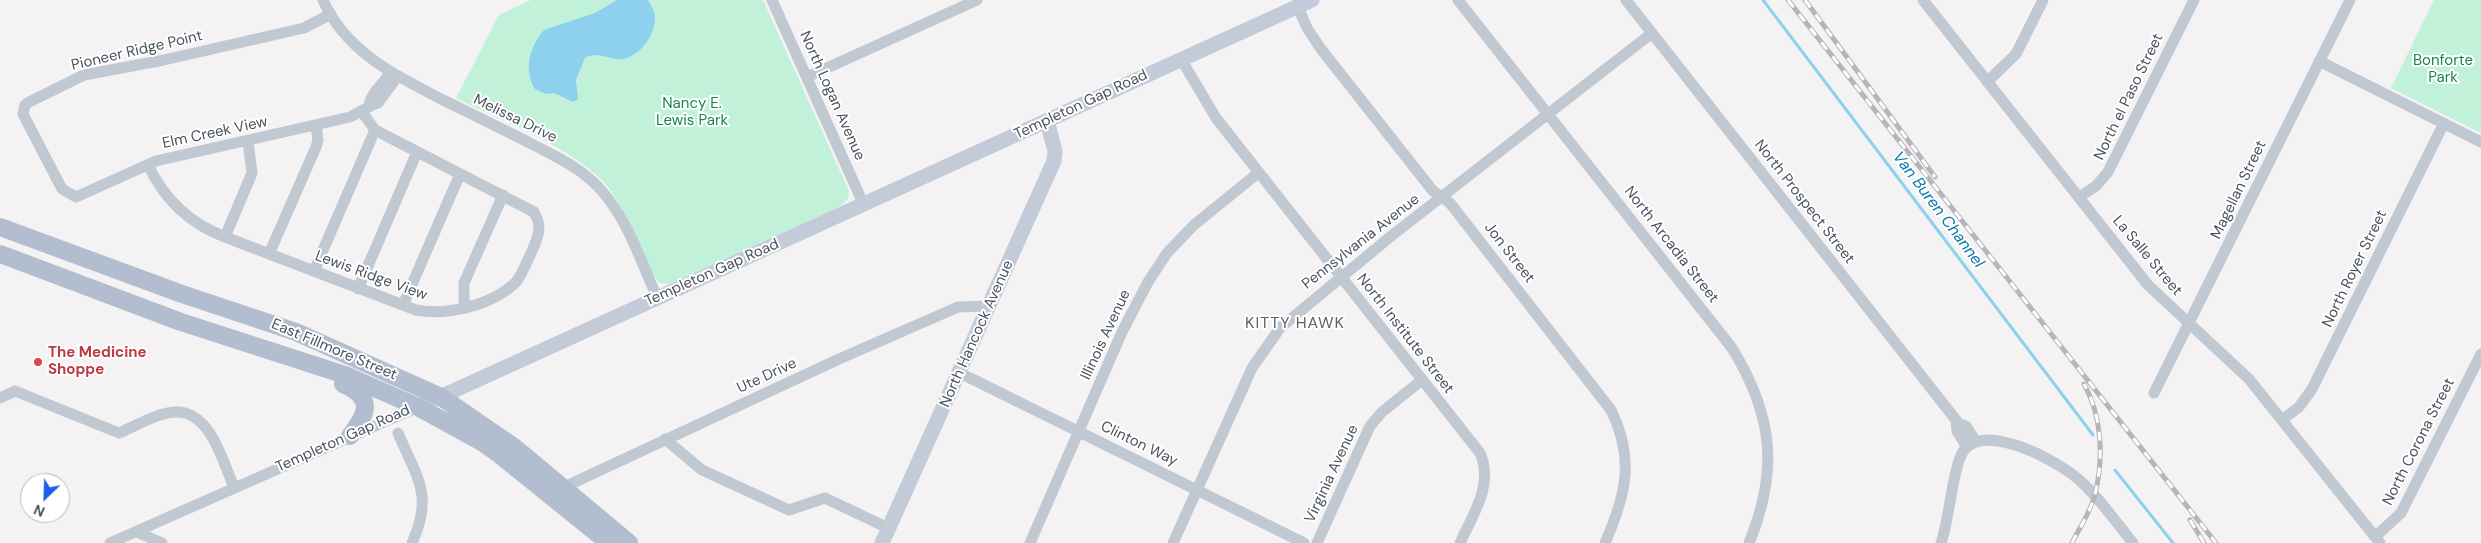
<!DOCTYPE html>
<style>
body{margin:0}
#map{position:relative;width:2481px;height:543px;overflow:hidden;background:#f4f2f2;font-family:"DM Sans",sans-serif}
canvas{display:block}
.north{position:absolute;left:20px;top:473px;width:50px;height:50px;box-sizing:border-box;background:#fff;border:1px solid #b6babf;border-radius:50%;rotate:204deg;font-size:14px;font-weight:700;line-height:20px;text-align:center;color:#495360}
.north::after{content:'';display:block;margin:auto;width:18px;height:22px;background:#1860e8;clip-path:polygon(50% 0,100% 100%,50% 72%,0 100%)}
</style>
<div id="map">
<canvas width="2481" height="543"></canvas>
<div class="north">N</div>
</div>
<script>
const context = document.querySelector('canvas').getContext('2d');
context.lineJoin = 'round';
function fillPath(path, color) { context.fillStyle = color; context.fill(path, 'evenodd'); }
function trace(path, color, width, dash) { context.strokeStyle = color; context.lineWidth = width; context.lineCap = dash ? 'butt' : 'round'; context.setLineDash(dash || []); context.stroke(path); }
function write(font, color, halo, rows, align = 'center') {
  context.font = font + ' "DM Sans",sans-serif'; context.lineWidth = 4; context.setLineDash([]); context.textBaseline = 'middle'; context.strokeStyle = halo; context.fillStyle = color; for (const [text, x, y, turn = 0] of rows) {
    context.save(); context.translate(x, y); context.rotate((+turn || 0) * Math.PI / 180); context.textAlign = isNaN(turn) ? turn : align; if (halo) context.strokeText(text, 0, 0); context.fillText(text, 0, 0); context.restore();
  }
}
fillPath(new Path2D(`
 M531,0h232l86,191 -1,8 -9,8 -169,77 -11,-1c-20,-29 -28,-63 -48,-92 -28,-40 -111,-71 -155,-93l43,-83z
 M2434,0h47v133l-90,-45z`), '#c1f1d8');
fillPath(new Path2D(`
 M617,0h31c3,6 7,11 7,18 0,17 -15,38 -32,41 -13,2 -26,-9 -38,-1l-9,22 2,19 -5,3 -19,-9 -8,1 -11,-5c-12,-19 -5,-43 9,-59l51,-17z`), '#8ed1ee');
trace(new Path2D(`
 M1763,0l330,435
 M2115,470l58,73`), '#8ed1ee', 3);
trace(new Path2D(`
 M323,0c23,52 72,75 120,100 29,14 57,28 85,42 26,14 53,25 73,48 27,30 40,72 56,107
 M772,0l91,203
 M1458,0l274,348c41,67 47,122 17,195
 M1626,0l330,420 1,11 10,16
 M1923,0l225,285 101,94 131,164
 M1298,7l9,21 14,21 112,142 17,12 161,207c24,49 15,85 -6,133
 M331,14l-27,14 -140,32 -80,15 -55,27 -4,3 -2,9 39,75 14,8 80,-36 194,-44c11,-5 18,-11 28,-14l19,-26
 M1181,59l35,59 264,335c14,32 -7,61 -20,90
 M2319,61l162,81
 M807,77l170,-77
 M1987,82l29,-28 27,-54
 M369,105c2,-12 14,-21 21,-32
 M148,165c17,35 41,58 77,72l191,73c31,6 77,-5 100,-28 7,-9 11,-21 16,-31 6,-14 11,-24 2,-39l-159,-82 -13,-18
 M2079,197l17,-11 12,-14 86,-172
 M225,237l27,-64 -4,-32
 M269,254l47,-107 2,-7 -2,-14
 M314,271l61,-141
 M358,289l59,-137
 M403,305l57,-131
 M466,308l-2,-8v-17l39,-88
 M960,373l344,170
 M2154,393l196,-393
 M0,398l15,-7 104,42c17,-7 39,-21 58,-21 34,0 46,51 57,75
 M2282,420l17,-13 13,-18 132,-266
 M1957,423l9,3 10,16
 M398,433c19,45 36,62 14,110
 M665,439l37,31 87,40 36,-12 63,30
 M562,488l277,-129 119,-52 31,-1
 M137,532l25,11
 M2375,537l26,-24 80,-159
 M110,543l308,-136
 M1030,543l92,-211 26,-50 19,-29 27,-28 64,-52
 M1173,543l79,-175 28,-40 110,-91 262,-204
 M1317,543l53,-117 12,-14 40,-32
 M1941,543c8,-22 12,-78 23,-93 22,-28 94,11 114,29 21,18 37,42 55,64`), '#c0c8d1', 11);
trace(new Path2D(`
 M418,407l894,-407
 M882,543l172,-382 1,-10 -8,-30`), '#c3cbd8', 15);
trace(new Path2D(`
 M0,227l182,67 114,38 145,65 73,50 115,96
 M0,254l181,68 164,53 73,32 62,34 20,14 109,88
 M343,384c32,14 24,30 7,52`), '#b2bed0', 18);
const rail = new Path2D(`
 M1788,0l428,543
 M1805,0l130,177
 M2190,520l14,23
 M2072,543c8,-16 19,-32 23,-49 9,-36 7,-78 -11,-110`);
trace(rail, '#b4b6bc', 5);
trace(rail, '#fff', 3, [9]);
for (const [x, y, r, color] of [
 [38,362,5,"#e0444e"]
]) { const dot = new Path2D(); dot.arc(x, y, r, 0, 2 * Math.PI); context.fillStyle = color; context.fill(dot); trace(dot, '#fff', 2); }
write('15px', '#495360', '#fff', [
 ["Pioneer Ridge Point",137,51,-13],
 ["North Logan Avenue",832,96,66],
 ["North el Paso Street",2129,97,-64],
 ["Templeton Gap Road",1081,105,-25],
 ["Melissa Drive",515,119,26],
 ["Elm Creek View",215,133,-12],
 ["Magellan Street",2239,190,-64],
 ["North Prospect Street",1804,202,52],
 ["Pennsylvania Avenue",1361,242,-38],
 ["North Arcadia Street",1671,245,52],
 ["Jon Street",1509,253,52],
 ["La Salle Street",2147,256,50],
 ["North Royer Street",2355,269,-64],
 ["Templeton Gap Road",712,273,-24],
 ["Lewis Ridge View",371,276,20],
 ["North Hancock Avenue",977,334,-66],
 ["North Institute Street",1405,334,52],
 ["Illinois Avenue",1106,335,-65],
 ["East Fillmore Street",334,350,23],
 ["Ute Drive",767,376,-25],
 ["Templeton Gap Road",343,439,-24],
 ["North Corona Street",2419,442,-63],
 ["Clinton Way",1139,444,26],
 ["Virginia Avenue",1332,474,-65]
]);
write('15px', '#178457', '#fff', [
 ["Bonforte",2443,61],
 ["Park",2443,78],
 ["Nancy E.",692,104],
 ["Lewis Park",692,121]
]);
write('bold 15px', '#be3a42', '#fff', [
 ["The Medicine",48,353],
 ["Shoppe",48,370]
], 'left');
write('italic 16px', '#0b7aa9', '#fff', [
 ["Van Buren Channel",1938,210,53]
]);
context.letterSpacing = '1px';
write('16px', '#5e6167', '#fff', [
 ["KITTY HAWK",1295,324]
]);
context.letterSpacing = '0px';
</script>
